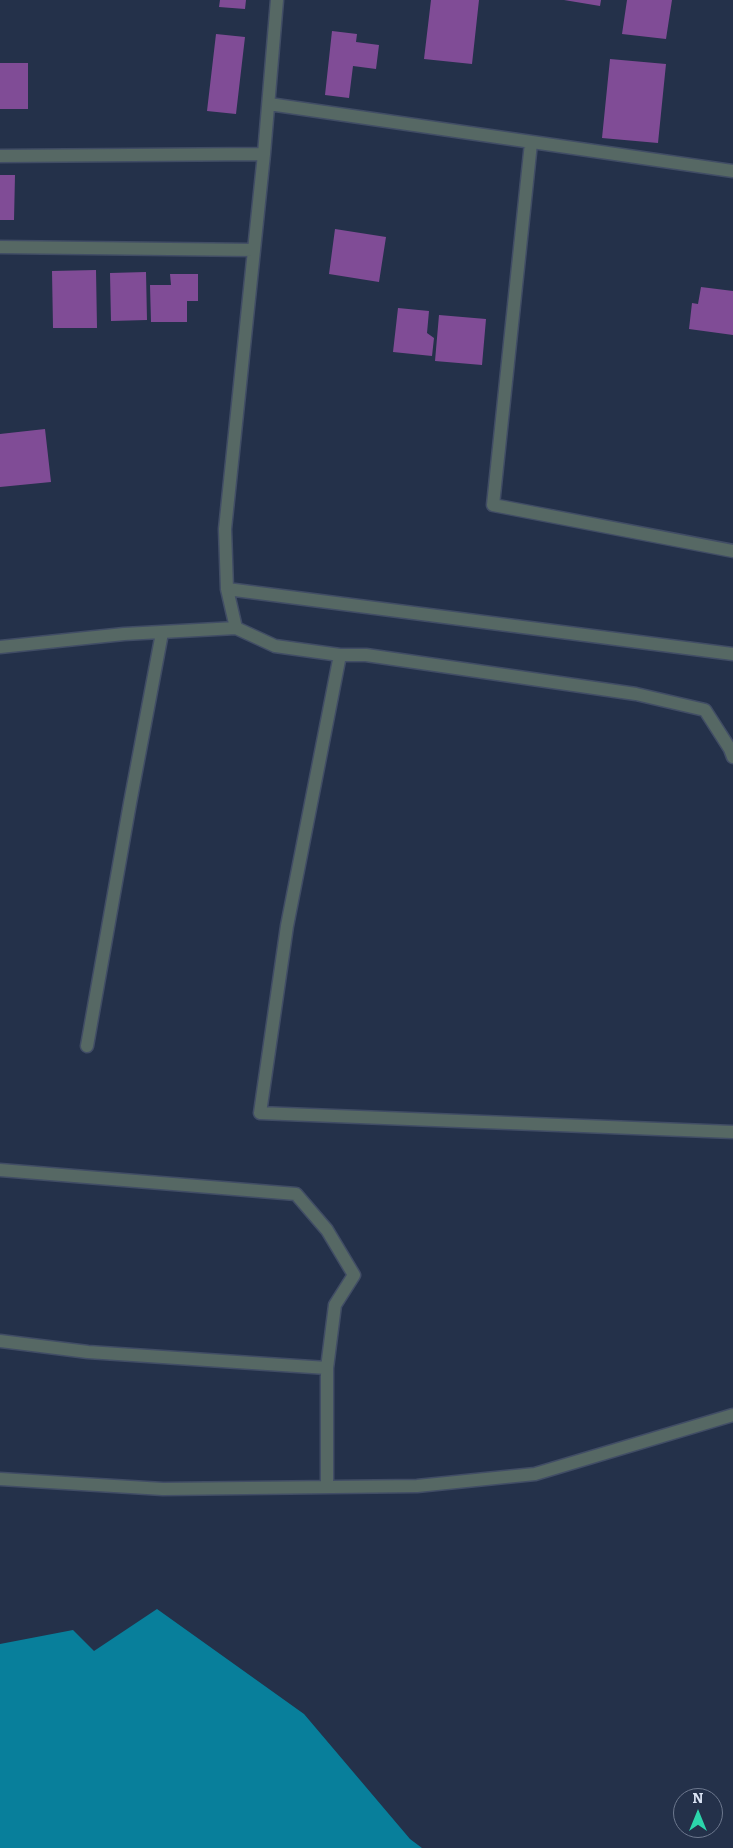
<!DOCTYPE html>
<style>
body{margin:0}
#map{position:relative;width:733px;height:1848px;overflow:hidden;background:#24314a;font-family:Bitter,serif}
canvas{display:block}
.north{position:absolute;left:673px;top:1788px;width:50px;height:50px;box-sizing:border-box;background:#24314a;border:1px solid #6d788e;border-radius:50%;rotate:0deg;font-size:14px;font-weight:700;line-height:20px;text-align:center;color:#dae3f3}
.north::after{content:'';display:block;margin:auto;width:18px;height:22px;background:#2cd5ab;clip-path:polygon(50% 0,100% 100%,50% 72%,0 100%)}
</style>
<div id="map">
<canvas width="733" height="1848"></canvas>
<div class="north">N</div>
</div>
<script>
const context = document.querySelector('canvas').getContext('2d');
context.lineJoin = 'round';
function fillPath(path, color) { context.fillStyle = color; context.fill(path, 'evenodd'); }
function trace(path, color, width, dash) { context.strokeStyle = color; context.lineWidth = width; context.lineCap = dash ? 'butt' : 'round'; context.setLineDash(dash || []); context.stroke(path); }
fillPath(new Path2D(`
 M157,1609l147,105 106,125 12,9h-422v-204l73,-14 21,21z`), '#087f9b');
fillPath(new Path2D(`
 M220,0h26l-1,9 -26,-2z
 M431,0h48l-7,64 -48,-5z
 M564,0h37l-1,6z
 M627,0h45l-6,39 -44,-5z
 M332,31l25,3 -1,8 23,3 -3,24 -23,-3 -4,32 -24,-3z
 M216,34l29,3 -9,77 -29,-3z
 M610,59l56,5 -8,79 -56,-5z
 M0,63h28v46h-28z
 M0,175h15l-1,45h-14z
 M335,229l51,8 -7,45 -50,-8z
 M96,270l1,58h-44l-1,-57z
 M146,272l1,48 -36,1 -1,-48z
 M170,274h28v27h-11v21h-36l-1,-37h21z
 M701,287l32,4v44l-44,-6 3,-26 6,1z
 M398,308l31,3 -2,22 7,5 -2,18 -39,-4z
 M439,315l47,4 -4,46 -47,-4z
 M45,429l6,53 -51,5v-53z`), '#804c96');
const minor = new Path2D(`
 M277,0l-13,154 -39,375 2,60 506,65
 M269,104l464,67
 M531,143l-38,362 240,46
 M0,156l264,-2
 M0,247l254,3
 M227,589l9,39 39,18 65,9h26l270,39 69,16 25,39 3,8
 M0,647l124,-13 112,-6
 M340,655l-53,271 -27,187 473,19
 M87,1046l43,-243 32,-170
 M0,1170l296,24 31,36 27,45 -19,30 -8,63v119
 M0,1341l88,11 239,16
 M0,1479l163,10 254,-3 118,-12 198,-59`);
trace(minor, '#414d65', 15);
trace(minor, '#566864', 12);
</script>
